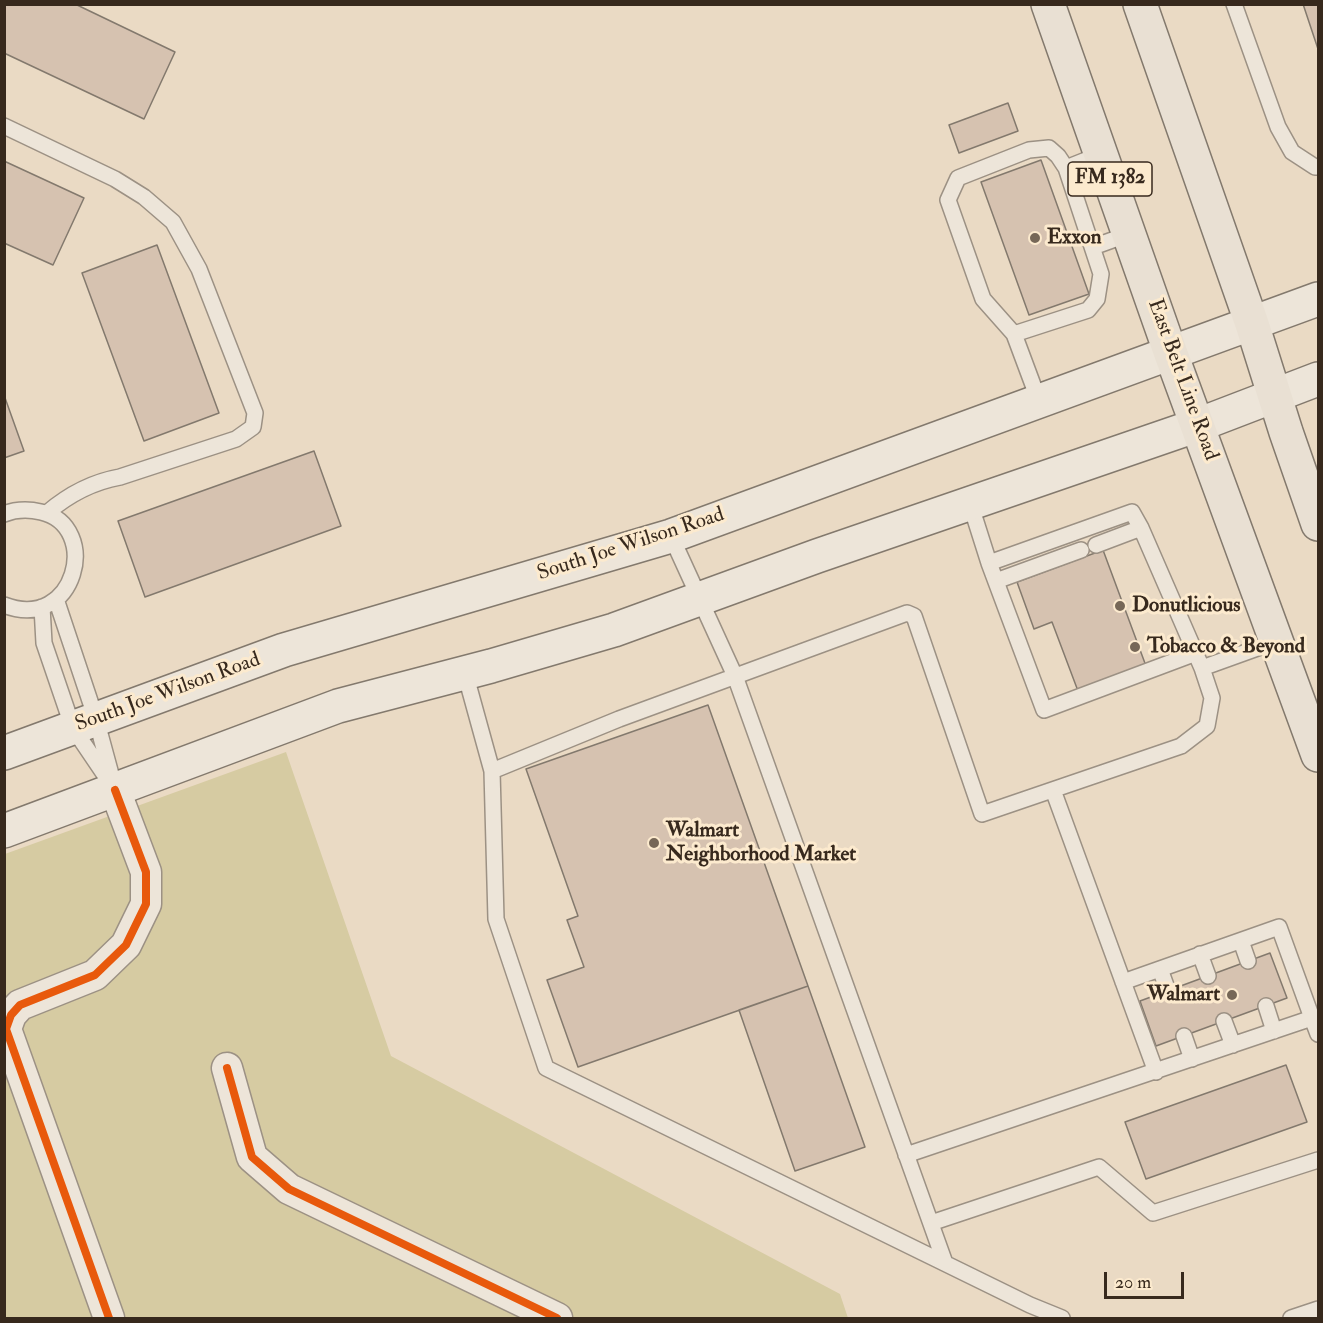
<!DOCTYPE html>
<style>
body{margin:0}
#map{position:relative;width:1323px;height:1323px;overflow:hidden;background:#eadac4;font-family:"IM FELL Double Pica",serif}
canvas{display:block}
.frame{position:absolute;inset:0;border:6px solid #37291d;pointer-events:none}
.scale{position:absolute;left:1104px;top:1272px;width:80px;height:27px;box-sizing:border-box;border:3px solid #37291d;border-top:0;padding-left:8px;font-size:18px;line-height:21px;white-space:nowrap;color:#37291d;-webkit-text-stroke:4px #fceace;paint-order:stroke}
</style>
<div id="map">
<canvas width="1323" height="1323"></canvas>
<div class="frame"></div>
<div class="scale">20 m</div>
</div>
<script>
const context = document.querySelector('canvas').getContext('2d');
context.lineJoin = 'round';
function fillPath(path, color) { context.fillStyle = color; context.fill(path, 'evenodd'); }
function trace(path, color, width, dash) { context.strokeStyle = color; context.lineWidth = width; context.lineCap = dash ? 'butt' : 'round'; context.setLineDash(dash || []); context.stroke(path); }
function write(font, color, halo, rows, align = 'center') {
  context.font = font + ' "IM FELL Double Pica",serif'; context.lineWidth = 6; context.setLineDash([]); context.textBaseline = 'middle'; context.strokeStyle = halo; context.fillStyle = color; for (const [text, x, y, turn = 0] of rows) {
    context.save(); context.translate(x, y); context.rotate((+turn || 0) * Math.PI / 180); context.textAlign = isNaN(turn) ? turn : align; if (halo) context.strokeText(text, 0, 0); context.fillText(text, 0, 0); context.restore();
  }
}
fillPath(new Path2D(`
 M286,752l105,304 449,238 8,24h-843v-464z`), '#d6cba2');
const building = new Path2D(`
 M6,4h69l100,48 -31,67 -140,-66v-45z
 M1303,4h15v45z
 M1008,103l10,28 -59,22 -10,-28z
 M1041,160l48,134 -60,21 -48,-133z
 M4,161l80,37 -31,67 -49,-22z
 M157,245l62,168 -75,28 -62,-168z
 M4,395l20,56 -20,7z
 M314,451l27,75 -196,71 -27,-76z
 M1103,550l43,116 -68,25 -26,-69 -18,7 -17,-47z
 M708,705l100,281 -230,81 -31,-87 37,-13 -17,-47 11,-4 -52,-147z
 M1270,953l17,45 -131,48 -16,-45z
 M808,986l57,161 -70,24 -56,-161z
 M1286,1065l21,57 -161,57 -21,-57z`);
fillPath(building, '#d6c2b0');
trace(building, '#83796d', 1.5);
const service = new Path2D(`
 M1234,4l44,123 14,25 23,15h3
 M4,126l111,53 29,18 29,25 26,47 56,144 -2,14 -17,12 -116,38c-28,5 -52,18 -73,36
 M1093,247l36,-13
 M1014,334l74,-24 9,-11 4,-25 -35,-106
 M1039,401l-25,-67 -31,-35 -35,-99 10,-22 71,-28 20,-2 9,8 8,12 35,-14
 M970,503l19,60 143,-51 9,16 61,140
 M4,514c13,-5 24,-5 37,-2 61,14 35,121 -37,93
 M671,536l64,140 210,587
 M1096,545l45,-17
 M989,563l55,147 152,-57
 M996,581l85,-31
 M56,599l40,120 16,59
 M42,607l2,36 29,85 42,62
 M465,673l27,98 4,148 50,149 484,237 32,13
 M492,771l127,-52 288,-106 7,3 68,198 199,-68 26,-20 5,-28 -10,-30 75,-27
 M1053,790l103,282
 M1241,941l7,20
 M1200,954l8,22
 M1160,969l8,22
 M1123,982l156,-55 33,91
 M1266,1006l8,25
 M1224,1021l9,24
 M1184,1036l8,23
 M906,1155l406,-137 6,16
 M931,1223l168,-56 54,46 165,-53
 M1291,1318l27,-9`);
const minor = new Path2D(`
 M227,1068l25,89 37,32 268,129
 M109,1318l-103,-289 5,-14 9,-10 75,-30 31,-30 20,-41v-32l-31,-82`);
const secondary = new Path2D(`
 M4,753l280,-103 387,-114 647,-237
 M4,831l334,-125 153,-40 123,-36 203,-74 381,-131 120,-46`);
const primary = new Path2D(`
 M1048,4l123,350 147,401
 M1140,4l112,320 34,108 32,92`);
trace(service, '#9c9184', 18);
trace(minor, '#9c9184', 33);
trace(secondary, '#83796d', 36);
trace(primary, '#83796d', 36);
trace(service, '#ede5d9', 15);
trace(minor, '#ede5d9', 30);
trace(secondary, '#ede5d9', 33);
trace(primary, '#e9e0d3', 33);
trace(new Path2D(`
 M227,1068l25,89 37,32 268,129
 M109,1318l-103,-289 5,-14 9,-10 75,-30 31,-30 20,-41v-32l-31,-82`), '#e8590c', 8);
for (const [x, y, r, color] of [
 [1035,238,6,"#766757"],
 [1120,606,6,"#766757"],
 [1135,647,6,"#766757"],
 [654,843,6,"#766757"],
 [1232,995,6,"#766757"]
]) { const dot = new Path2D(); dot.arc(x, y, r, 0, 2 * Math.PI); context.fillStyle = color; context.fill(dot); trace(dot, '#fceace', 2); }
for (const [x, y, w] of [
 [1110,179,84]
]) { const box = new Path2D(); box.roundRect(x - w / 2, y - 17, w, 34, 4.5); context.fillStyle = '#fceace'; context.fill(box); trace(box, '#37291d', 1.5); }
write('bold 20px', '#37291d', null, [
 ["FM 1382",1110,179]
]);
write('bold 21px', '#37291d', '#fceace', [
 ["Exxon",1047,238],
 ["Donutlicious",1132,606],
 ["Tobacco & Beyond",1147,647],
 ["Walmart",666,831],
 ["Neighborhood Market",666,855],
 ["Walmart",1220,995,"right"]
], 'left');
write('21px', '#37291d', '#fceace', [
 ["East Belt Line Road",1182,380,70],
 ["South Joe Wilson Road",631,545,-18],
 ["South Joe Wilson Road",168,693,-20]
]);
</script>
